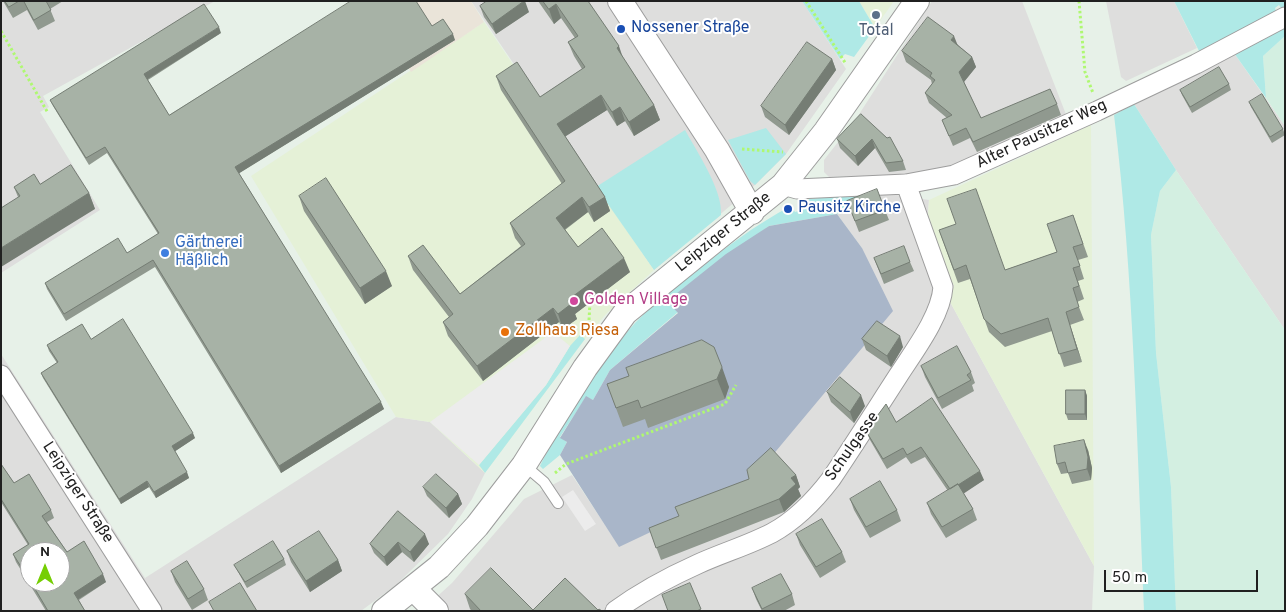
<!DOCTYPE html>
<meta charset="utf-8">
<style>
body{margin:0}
#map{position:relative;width:1286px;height:612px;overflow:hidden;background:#e7f1e8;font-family:Overpass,sans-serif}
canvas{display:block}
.frame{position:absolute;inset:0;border:2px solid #202020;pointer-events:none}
.north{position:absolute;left:20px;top:542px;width:50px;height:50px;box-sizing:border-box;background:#fff;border:1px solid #a6a6a6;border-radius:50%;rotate:0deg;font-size:14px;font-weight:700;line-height:20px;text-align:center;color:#202020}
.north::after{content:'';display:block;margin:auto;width:18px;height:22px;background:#75ce03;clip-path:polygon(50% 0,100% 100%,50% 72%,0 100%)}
.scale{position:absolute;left:1104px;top:570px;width:154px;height:22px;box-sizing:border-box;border:2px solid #202020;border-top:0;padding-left:6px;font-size:15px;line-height:18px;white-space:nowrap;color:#202020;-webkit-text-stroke:4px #fff;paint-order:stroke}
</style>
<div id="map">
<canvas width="1286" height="612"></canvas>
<div class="frame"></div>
<div class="north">N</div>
<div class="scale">50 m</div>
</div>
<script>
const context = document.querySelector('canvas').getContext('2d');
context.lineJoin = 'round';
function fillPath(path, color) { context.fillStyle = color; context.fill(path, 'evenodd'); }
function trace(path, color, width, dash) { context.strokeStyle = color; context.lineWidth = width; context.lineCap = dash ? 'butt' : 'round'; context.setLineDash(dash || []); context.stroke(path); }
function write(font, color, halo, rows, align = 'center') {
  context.font = font + ' Overpass,sans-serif'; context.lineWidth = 4; context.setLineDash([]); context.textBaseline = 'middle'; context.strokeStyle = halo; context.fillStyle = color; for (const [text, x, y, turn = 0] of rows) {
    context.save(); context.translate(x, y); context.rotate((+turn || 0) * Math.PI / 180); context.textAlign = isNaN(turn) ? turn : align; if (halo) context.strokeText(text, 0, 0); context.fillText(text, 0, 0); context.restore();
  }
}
fillPath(new Path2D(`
 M1,1h214l-172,95 6,11 -9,5 60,98 -99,63z
 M471,1h331l44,68 -60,85 -31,31 -101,85z
 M932,1h90l45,116 -137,57 -101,3 -5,-5v-12l32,-41z
 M1106,1h68l23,47 -71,33 -5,-4z
 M1234,53l51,73v204l-109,-160 -42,-66z
 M877,192l52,8 -1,14 21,67 5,4 -5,15 145,266 -2,45h-671l31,-28 72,-84 48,-24 47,71 243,-298 -25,-34z
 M1,354l144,224 251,-161 34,5 55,51 -13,26 -24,35 -51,50 -36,27h-360zM30,552h30v30h-30z`), '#dededd');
fillPath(new Path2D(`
 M859,1h35l-19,27z
 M484,22l170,248 -48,44 -21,25 -100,134 -55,-51 -34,-5 -145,-241z
 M1091,125l3,441 -145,-266 5,-15 -5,-4 -21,-67 1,-14z`), '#e5f1d7');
fillPath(new Path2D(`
 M368,1h103l13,21 -73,50z`), '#eae4d9');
fillPath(new Path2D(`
 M1285,36v90l-19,-28 -3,-42z
 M1176,170l109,160v281h-109l-5,-124 -15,-134 -5,-118 9,-44z`), '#d3efe1');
fillPath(new Path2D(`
 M802,1h57l16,27 -21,29 -9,-3 -5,5z
 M1174,1h111v6l-3,2 -3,-4 -4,3 1,3 -77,40z
 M1285,26v10l-22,20 3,42 -32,-45z
 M1134,104l42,66 -16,21 -9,44 5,118 15,134 5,124h-32c-7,-166 -10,-332 -30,-496z
 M766,128l20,26 -31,31 -5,-4 -22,-41z
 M685,130c12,22 38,60 36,85l-67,55 -58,-83z
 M877,192l-40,22 -68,12 -102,75 11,11 -68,58 -17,30 -7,-3 -26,40 7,5 -7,13 -17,14 -3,-3c22,-46 65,-114 102,-150 15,-15 33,-28 50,-41 31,-26 63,-50 99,-69l4,6 16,-5 -2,-8z
 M580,335l5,4 -100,134 -6,-8 67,-80 24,-39z`), '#afe9e6');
fillPath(new Path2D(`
 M837,214l25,34 31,63 -147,176 -127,60 -59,-92 7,-13 -7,-4 26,-42 7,4 17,-30 68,-57 -11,-12 59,-47 43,-28z`), '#a9b6c9');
fillPath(new Path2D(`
 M553,332l17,14 -24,39 -67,80 -49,-43z
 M573,490l23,34 -11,7 -23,-34z`), '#ececec');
const service = new Path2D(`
 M524,465l20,17 14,21`);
const minor = new Path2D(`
 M783,185l14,4 109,-5 48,-9 143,-64 99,-47 89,-47
 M1,375l151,236
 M615,611c26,-19 54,-34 83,-47 24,-11 51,-19 74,-31 24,-13 43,-33 59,-54 23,-34 45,-69 67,-103 16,-25 43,-60 45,-89l-37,-103`);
const tertiary = new Path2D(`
 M620,1l97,149 35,62
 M414,589l22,22
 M384,611l55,-44 38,-41 47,-61 61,-97 40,-55 158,-128 43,-54 91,-130`);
trace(service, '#9d9d9d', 12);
trace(minor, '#9d9d9d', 21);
trace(tertiary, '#9d9d9d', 26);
trace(new Path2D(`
 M806,1l40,63
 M1079,1l6,71 8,21
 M1,31l47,82
 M742,149l41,3
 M589,320l1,-18
 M555,473l11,-9 159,-60 11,-19`), '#aff871', 3, [2.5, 2.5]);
trace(service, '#fff', 10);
trace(minor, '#fff', 19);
trace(tertiary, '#fff', 24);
fillPath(new Path2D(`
 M3,1h60l-13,8 5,12 -17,9 -11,-20 -14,8z
 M538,1h50l35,57 31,47 6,15 -26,16 -9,-15 -8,5 -10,-16 -42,26 40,61 5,14 -16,11 -6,-10 -23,18 13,17 52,25 -55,42 2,5 -14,10 -4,-7 -76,59 -35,-45 -5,-14 6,-5 -36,-47 -5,-14 52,38 61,-48 -6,-8 -5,-15 52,-39 -61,-94 -5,-14 44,21 42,-28 -8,-13 -6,-14 7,-4 -14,-20 -7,6z
 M480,6l49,6 -33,22 -12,-17z
 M432,26l23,14 -216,133 145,236 -103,64 -126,-206 -89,54 -19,-32 -2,-6 82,-30 31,-19 -51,-81 -18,12 -36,-59 -3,-6 171,-67 -73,47 21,35z
 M957,44l15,13 4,10 -12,15 17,36 76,-14 4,11 -84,37 -7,-14 -17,8 -11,-26 5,-2 -18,-15 -4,-10 7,-9 -1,-4 -25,-18 -4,-11z
 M832,59l4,11 -47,65 -24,-18 -4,-11z
 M1229,84l2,6 -39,23 -10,-18 -2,-5z
 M1249,102l34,27 2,6 -13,8 -21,-36z
 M861,114l42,47 3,9 -17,2 -14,-24 -17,18 -18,-18 -3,-9z
 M40,184l49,9 6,16 -77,-12 -4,-10z
 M299,196l93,90 -27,18 -61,-93z
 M847,201l38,9 4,10 -30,12z
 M1073,215l15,42 -10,3 6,19 -6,2 6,18 -7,3 7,18 -14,5 12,37 -18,5 -12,-36 -47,16 -16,-15 -19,-53 -12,4 -19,-53 66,40 52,-18z
 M874,258l36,4 4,9 -30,13z
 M91,339l104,99 -20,13 14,27 -33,20 -7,-11 -28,17 -78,-126 -2,-5 16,-10 -8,-12 -2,-6z
 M862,339l41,8 -12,20 -25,-17z
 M702,340l27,47 -4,12 -77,29 -3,-9 -22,8 -16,-43 22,-8z
 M921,366l50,6 4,11 -3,2 2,6 -32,18 -17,-32z
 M1085,390l2,6v24h-19l-2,-6z
 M827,392l38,14 -11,17 -23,-21z
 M896,422l88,58 -21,13 10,16 4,11 -31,18 -15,-24 -4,-11 21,-12 -23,-34 -14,7 -5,-7 -19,12 -17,-29 -4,-9z
 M1088,450l4,18 -1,12 -19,4 -4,-11 -7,1 -4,-10z
 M1,464l13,19 37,27 3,8 -7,4 20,30 39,30 -27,18 6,11h-39l-30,-49 -3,-8 15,-9 -27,-43zM30,552l30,30h-30z
 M796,475l4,12 -2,2 3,7 -17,16 -123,48 -12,-32 29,-11z
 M423,487l35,7 4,10 -13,14 -22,-22z
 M850,499l47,11 4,11 -31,17 -16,-28z
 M398,511l31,33 -15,18 -12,-10 -15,14 -13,-13 -4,-9z
 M796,534l46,18 4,10 -26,16 -20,-33z
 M287,551l51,9 4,11 -32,21 -19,-30z
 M284,559l2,6 -39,23 -10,-18 -3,-5z
 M171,571l33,18 4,11 -16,10 -17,-28z
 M752,588l40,6 3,11 -11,6h-22l-6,-12z
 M465,594l68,16 69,1h-130l-2,-2z`), '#90998f');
fillPath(new Path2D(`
 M524,1h1l4,11 -33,22 -4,-10z
 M556,4l5,14 -7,6 -5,-15z
 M219,27l2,6 -75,47 -2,-6z
 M453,34l2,6 -217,134 -3,-7z
 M954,36l4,10 -7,-6z
 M619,46l5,15 -7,-13z
 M972,57l4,10 -13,16 -4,-11z
 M832,59l4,11 -47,65 -4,-10z
 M601,95l6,15 -44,28 -6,-14z
 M654,105l6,15 -26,16 -5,-14z
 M620,107l5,14 -8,5 -5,-14z
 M872,139l3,9 -17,18 -3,-10z
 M89,193l6,16 -94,58v-19z
 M582,197l6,15 -27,20 -5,-14z
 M605,197l5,14 -16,11 -5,-15z
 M624,258l6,14 -55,42 2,5 -14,10 -5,-15 10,-14z
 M386,271l6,15 -27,18 -5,-16z
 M553,308l6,14 -76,59 -6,-15z
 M1066,312l4,13 12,37 -5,-13z
 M900,336l3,11 -12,20 -4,-11z
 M722,367l7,20 -4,12 -8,-20z
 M1085,390l2,6v24l-2,-6z
 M861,395l4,11 -11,17 -4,-11z
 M381,402l3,7 -103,64 -2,-7z
 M193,433l2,5 -21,14 -2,-6z
 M1084,440l4,10 4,18 -1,12 -4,-11z
 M980,471l4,9 -30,20 -4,-10z
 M187,472l2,6 -33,20 -2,-6z
 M796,475l4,12 -2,2 3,7 -17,16 -5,-13 12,-21z
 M147,481l2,6 -28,17 -2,-5z
 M458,494l4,10 -13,14 -3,-10z
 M425,534l4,10 -15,18 -4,-10z
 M398,542l4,10 -15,14 -3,-9z
 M338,560l4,11 -32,21 -4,-11z
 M103,574l3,8 -29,18 -3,-7z`), '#757d74');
const building = new Path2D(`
 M5,1h14l-10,6z
 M24,1h22l5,9 -17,10z
 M351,1h65l16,25 11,-7 10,15 -218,133 146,235 -102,64 -126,-206 -89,54 -19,-31 73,-45 9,15 32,-20 -54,-86 -19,11 -36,-58 154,-96 15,23 -75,47 25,41z
 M487,1h37l-32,23 -12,-18z
 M543,1h45l31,45 -2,2 37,57 -25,17 -9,-15 -8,5 -11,-17 -44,29 48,73 -16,10 -7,-10 -26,21 22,29 24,-19 22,30 -56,42 3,4 -13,10 -5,-6 -76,58 -34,-44 10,-8 -45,-58 15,-11 37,49 65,-50 -15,-21 55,-42 -69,-105 21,-14 23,35 45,-30 -17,-25 10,-6 -22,-32 -7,5z
 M928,17l26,19 -3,4 21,17 -13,15 22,46 69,-29 7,15 -84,38 -7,-14 -17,8 -7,-16 10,-5 -27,-22 10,-13 -5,-4 2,-3 -30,-22z
 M807,42l25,17 -47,66 -24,-19z
 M1219,67l10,17 -39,23 -10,-17z
 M1262,94l21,35 -13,8 -21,-35z
 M861,114l26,24 3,-1 13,24 -17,2 -14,-24 -17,17 -18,-17z
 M71,165l18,28 -88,55v-40l19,-12 -6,-9 20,-13 6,10z
 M326,178l60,93 -26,17 -61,-92z
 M877,189l8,21 -30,11 -8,-20z
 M976,189l29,81 52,-18 -10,-28 26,-9 10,29 -10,3 7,19 -7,2 6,18 -6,2 6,19 -13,5 11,37 -18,5 -11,-36 -47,16 -17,-15 -18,-54 -12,5 -15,-40 17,-6 -9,-25z
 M904,246l6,16 -29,12 -7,-16z
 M123,319l70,114 -21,13 15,26 -33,20 -7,-11 -28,18 -78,-126 17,-11 -11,-17 35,-21 9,15z
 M877,321l23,15 -13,20 -25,-17z
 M702,340l12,7 8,20 -5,12 -76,29 -3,-8 -22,8 -9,-24 22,-8 -3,-8z
 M957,346l14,26 -4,3 4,5 -33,18 -17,-32z
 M840,377l21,18 -11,17 -23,-20z
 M1066,390h19v24h-19z
 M932,398l48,73 -22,14v-1l-8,5 -29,-42 -14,8 -4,-7 -20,11 -17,-28 20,-27 10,18z
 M1084,440l4,17 -1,12 -19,4 -3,-11 -8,2 -3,-18z
 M771,448l25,27 -5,3 5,6 -17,15 -123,49 -7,-20 30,-12 -4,-9 74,-28 -2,-9z
 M1,464l13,19 15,-9 22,36 -9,6 25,36 17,-11 19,33 -29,19 11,18h-37l-17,-29h29v-30h-30v29l-17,-27 16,-10 -28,-45z
 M436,474l22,20 -12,14 -23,-21z
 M880,481l17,29 -31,17 -16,-28z
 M958,484l15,25 -31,18 -15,-24z
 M398,511l27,23 -15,18 -12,-10 -14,15 -14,-13z
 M822,519l20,33 -26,15 -20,-33z
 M319,531l19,29 -32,21 -19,-30z
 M273,541l11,18 -39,23 -11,-17z
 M187,561l17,28 -16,10 -17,-28z
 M491,568l42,42 32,-32 33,32 1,-1 3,2h-121l-16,-17z
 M781,574l11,20 -30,15 -10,-21z
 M240,583l17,28h-43l-5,-9z
 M690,583l11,26 -4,2h-29l-6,-16z`);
fillPath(building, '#a7b2a6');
trace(building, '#757d74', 1);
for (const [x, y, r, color] of [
 [876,15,5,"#5c6f8a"],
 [621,29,5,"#1a4fb4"],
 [788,209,5,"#1a4fb4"],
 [165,253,5,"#3f7fe0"],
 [574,301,5,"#d1479c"],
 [505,332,5,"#e8710a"]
]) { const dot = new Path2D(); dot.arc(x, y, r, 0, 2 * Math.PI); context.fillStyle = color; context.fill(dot); trace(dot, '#fff', 2); }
write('16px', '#164399', '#fff', [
 ["Nossener Straße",631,29],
 ["Pausitz Kirche",798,209]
], 'left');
write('16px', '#4e5e75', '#fff', [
 ["Total",876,32]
]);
write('16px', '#202020', '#fff', [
 ["Alter Pausitzer Weg",1042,135,-25],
 ["Leipziger Straße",724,233,-39],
 ["Schulgasse",853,447,-55],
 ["Leipziger Straße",77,493,57]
]);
write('16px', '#366cbe', '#fff', [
 ["Gärtnerei",175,244],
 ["Häßlich",175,262]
], 'left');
write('16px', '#b23c85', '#fff', [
 ["Golden Village",584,301]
], 'left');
write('16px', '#c56008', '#fff', [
 ["Zollhaus Riesa",515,332]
], 'left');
</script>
